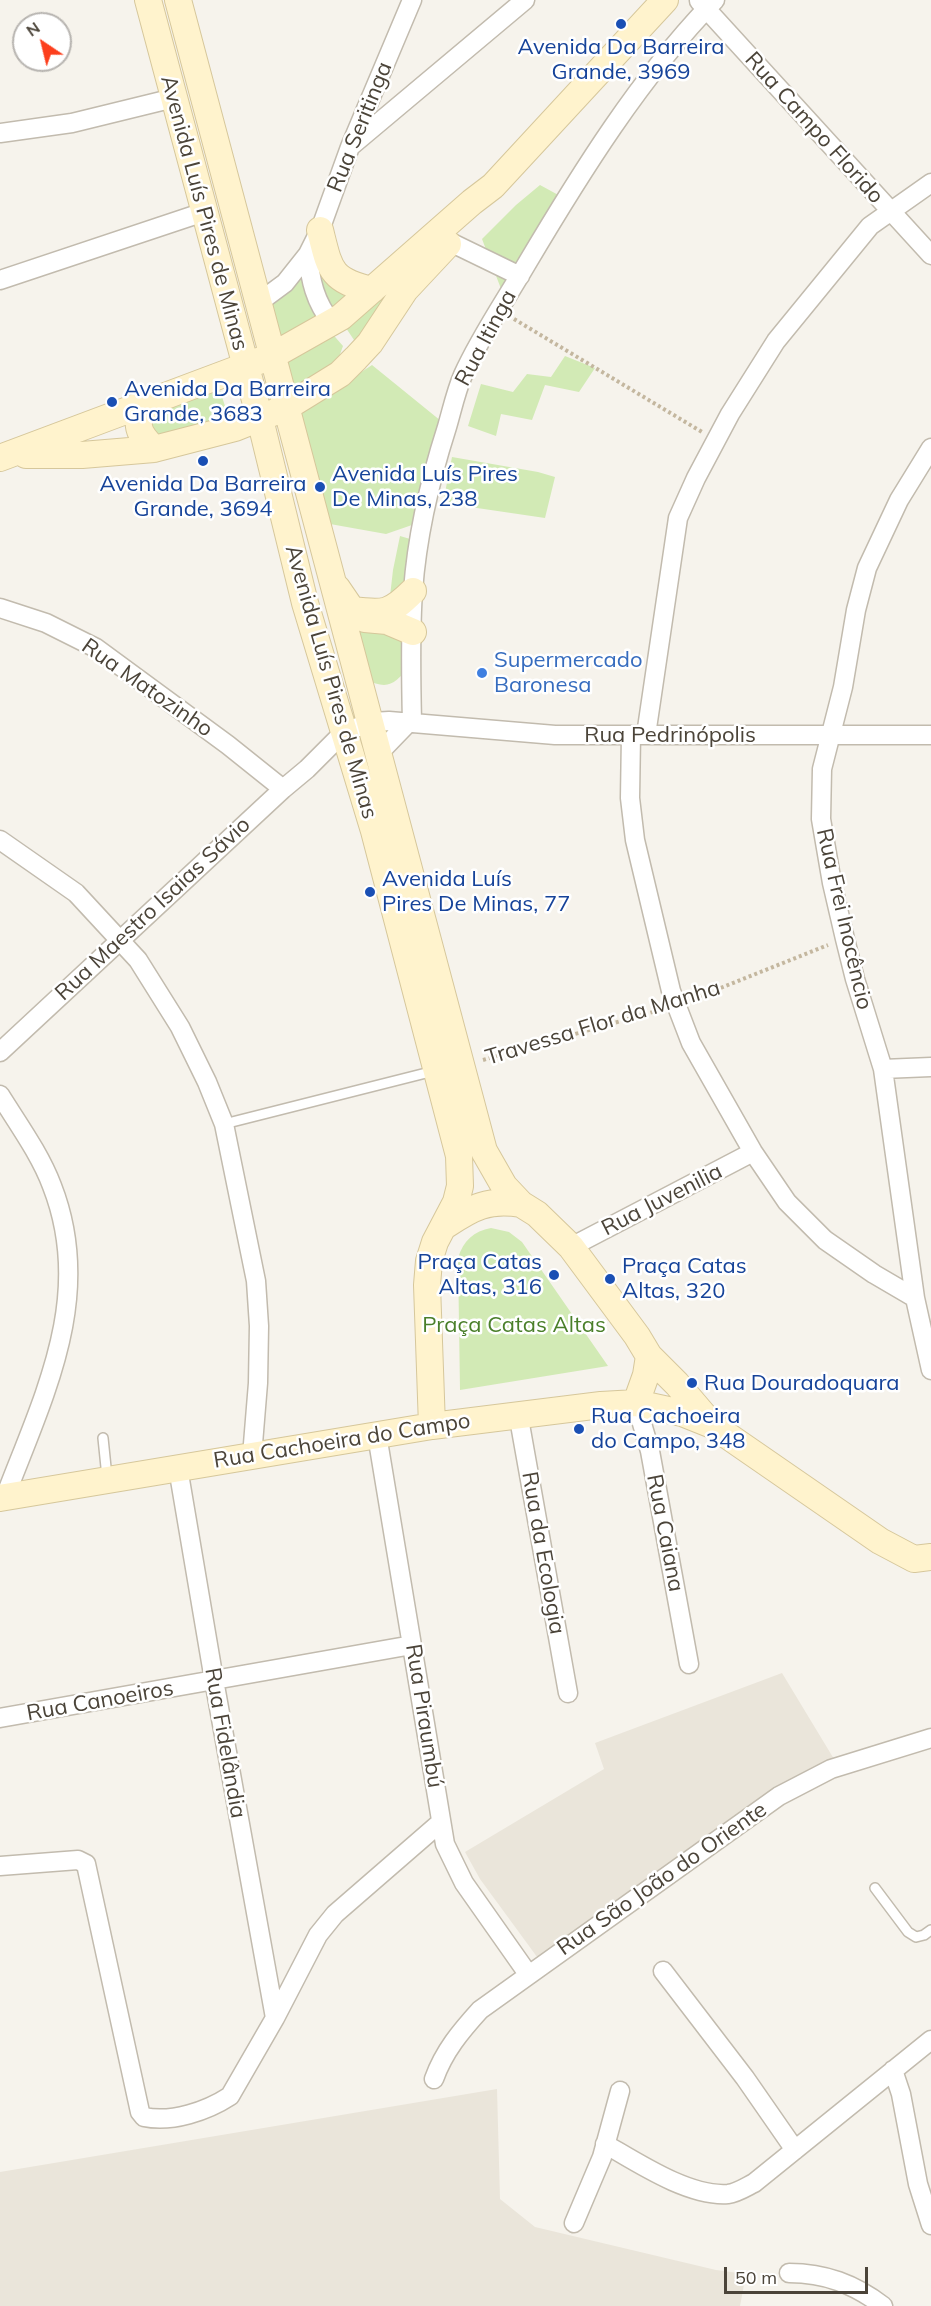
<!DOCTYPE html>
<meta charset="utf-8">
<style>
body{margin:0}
#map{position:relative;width:931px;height:2306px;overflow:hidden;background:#f6f3ec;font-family:Mulish,sans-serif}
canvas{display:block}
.north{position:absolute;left:12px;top:12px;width:60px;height:60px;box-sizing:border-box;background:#fff;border:2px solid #b7b4b0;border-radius:50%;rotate:325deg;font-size:16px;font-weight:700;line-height:24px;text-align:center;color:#4b4439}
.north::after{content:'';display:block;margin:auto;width:21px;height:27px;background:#fc3f1d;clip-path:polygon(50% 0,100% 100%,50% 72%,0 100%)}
.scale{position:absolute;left:724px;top:2267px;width:144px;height:27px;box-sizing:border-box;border:3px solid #4b4439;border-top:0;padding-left:8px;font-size:18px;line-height:21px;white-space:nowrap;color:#4b4439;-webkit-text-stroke:4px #fff;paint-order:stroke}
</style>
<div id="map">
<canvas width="931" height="2306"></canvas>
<div class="north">N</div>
<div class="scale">50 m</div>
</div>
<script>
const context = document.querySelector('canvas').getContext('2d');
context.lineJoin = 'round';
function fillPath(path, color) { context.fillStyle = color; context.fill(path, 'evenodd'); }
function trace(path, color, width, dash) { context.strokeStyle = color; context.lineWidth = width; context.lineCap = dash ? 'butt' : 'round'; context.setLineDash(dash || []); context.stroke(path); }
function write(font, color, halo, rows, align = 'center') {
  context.font = font + ' Mulish,sans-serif'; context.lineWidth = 5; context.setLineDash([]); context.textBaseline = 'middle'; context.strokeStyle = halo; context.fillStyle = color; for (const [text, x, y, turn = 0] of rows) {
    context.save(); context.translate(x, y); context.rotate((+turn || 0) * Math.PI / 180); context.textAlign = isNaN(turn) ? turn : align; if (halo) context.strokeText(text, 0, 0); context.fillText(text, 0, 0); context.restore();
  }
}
fillPath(new Path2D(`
 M782,1673l55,91 -297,197 -60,-82 -15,-27 139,-83 -9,-26z
 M497,2089l3,110 35,28 181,43 30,4 -6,32h-740v-134z`), '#eae5da');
fillPath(new Path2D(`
 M540,185l22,12 -59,97 -21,-55 34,-34z
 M305,269l16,54 -42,22 -13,-42z
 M321,271l28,17 -11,31 -23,-42z
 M399,284l-45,69v-13l-8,-12 18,-19z
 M329,330l14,16 -9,25 -40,24 -11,-30z
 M565,356l30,12 -16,24 -34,-7 -13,35 -31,-6 -5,22 -28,-10 13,-42 32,8 14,-18 24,3z
 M372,365l69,56 -29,104 -26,9 -56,-10 -31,-111z
 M217,381l14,44 -73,20 -12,-16 3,-19z
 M452,457l86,15 17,5 -10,41 -102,-15z
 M400,536l17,5 -4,31 -24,33 4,-35z
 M362,627l44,4 5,34c-17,19 -22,26 -46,14l-11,-42z
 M491,1228l18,4 13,10 86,124 -148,24 -2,-132c5,-17 16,-27 33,-30z`), '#d2eab5');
const service = new Path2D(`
 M224,1124l210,-53
 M103,1438l4,39
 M875,1888l33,44 8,5 8,-2 7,-5`);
const minor = new Path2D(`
 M699,1l232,254
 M0,133l72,-10 102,-25
 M351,146l174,-146
 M450,242l70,34
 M308,254c2,26 7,48 24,69
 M0,280l204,-68
 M258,303l27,-20 23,-29 12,-24 30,-83 62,-147
 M931,448l-32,52 -32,68 -11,42 -13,77 -21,82 -1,50 11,64 13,56 10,40 28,90 32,229 16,72
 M0,608l46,15 50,25 132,97 55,44
 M412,722c-1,-42 -2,-88 1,-131 4,-56 17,-111 34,-164 5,-17 9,-36 16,-52 17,-38 42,-74 63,-110 54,-91 114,-188 189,-265
 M631,735l-1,63 5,42 36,151 20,52 62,109 34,50 38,38 49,34 41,24
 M646,735l32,-217 18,-40 34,-64 46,-73 94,-115 61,-43
 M380,752l29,-30
 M0,840l76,53 62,67 42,67 27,55 17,42 32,157 3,45 -1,57 -6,73
 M0,1052l283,-263 24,-20 37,-37 28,-10 17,-1 166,14h376
 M883,1069l48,-2
 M0,1095c18,29 40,59 52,91 43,110 -8,209 -47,311
 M571,1247l182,-95
 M636,1403l14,48 39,213
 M518,1413l50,280
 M377,1435l68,409 19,39 64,91
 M178,1468l36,212 61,338
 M0,1718l412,-73
 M0,1866l78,-6 8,4 54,248 4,5c28,6 63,-6 86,-21l45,-78 43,-83 17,-21 106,-92
 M663,1971l82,107 50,72
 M893,2070l8,24 17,90 13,41
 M434,2079c10,-28 27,-48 46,-69l299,-214 52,-27 100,-31
 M605,2144c33,19 84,53 123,50 9,-1 18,-7 26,-11l177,-143
 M574,2223l28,-66 18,-66
 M789,2273c36,0 65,11 94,33`);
const secondary = new Path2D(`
 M148,0l112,419 45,184 69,228 85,325 1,30 -4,16 -21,40 -6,19 -2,24 5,141
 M178,0l306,1151 20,35 17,18 16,10 34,33 66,89 12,20 28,28 35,41
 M320,230c10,40 10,50 52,60
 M150,401c-16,21 -15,29 4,48
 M26,455h56l72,-6 81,-21 50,-20 55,-34 16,-16 14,-15 35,-53 43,-46
 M0,458l272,-102 69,-39 131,-115 21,-16 172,-186
 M337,588l15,22c32,4 38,4 61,-19
 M365,619l22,2 26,11
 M446,1225c27,-18 42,-26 75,-21
 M636,1403l10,-28 3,-19
 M0,1498l432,-72 169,-21 35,-2 46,10 30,12 168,116 34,18 17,-2`);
trace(service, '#c2bbae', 12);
trace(minor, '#c2bbae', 21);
trace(secondary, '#d6c79b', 28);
trace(new Path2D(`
 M514,319l188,113
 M693,999l135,-54
 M483,1060l177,-50`), '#c4b79f', 4, [3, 3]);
trace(service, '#fff', 9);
trace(minor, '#fff', 18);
trace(secondary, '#fff3cd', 26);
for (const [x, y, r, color] of [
 [621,24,6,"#1a4fb4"],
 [112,402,6,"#1a4fb4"],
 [203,461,6,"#1a4fb4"],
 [320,487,6,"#1a4fb4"],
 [482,673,6,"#3f7fe0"],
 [370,892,6,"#1a4fb4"],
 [554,1275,6,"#1a4fb4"],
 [610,1279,6,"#1a4fb4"],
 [692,1383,6,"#1a4fb4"],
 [579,1429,6,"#1a4fb4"]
]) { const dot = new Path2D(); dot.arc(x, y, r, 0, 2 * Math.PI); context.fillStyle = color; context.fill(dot); trace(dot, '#fff', 2); }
write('22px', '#164399', '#fff', [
 ["Avenida Da Barreira",621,47,"center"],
 ["Grande, 3969",621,72,"center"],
 ["Avenida Da Barreira",124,389],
 ["Grande, 3683",124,414],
 ["Avenida Luís Pires",332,474],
 ["De Minas, 238",332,499],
 ["Avenida Da Barreira",203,484,"center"],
 ["Grande, 3694",203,509,"center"],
 ["Avenida Luís",382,879],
 ["Pires De Minas, 77",382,904],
 ["Praça Catas",542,1262,"right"],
 ["Altas, 316",542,1287,"right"],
 ["Praça Catas",622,1266],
 ["Altas, 320",622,1291],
 ["Rua Douradoquara",704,1383],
 ["Rua Cachoeira",591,1416],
 ["do Campo, 348",591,1441]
], 'left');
write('22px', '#4b4439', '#fff', [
 ["Rua Seritinga",360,127,-68],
 ["Rua Campo Florido",814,128,48],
 ["Avenida Luís Pires de Minas",204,213,75],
 ["Rua Itinga",486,338,-62],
 ["Avenida Luís Pires de Minas",331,682,74],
 ["Rua Matozinho",147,688,35],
 ["Rua Pedrinópolis",670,735],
 ["Rua Maestro Isaias Sávio",153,909,-43],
 ["Rua Frei Inocêncio",844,919,77],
 ["Travessa Flor da Manha",603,1023,-17],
 ["Rua Juvenilia",662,1200,-27],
 ["Rua Cachoeira do Campo",342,1441,-9],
 ["Rua Caiana",665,1533,79],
 ["Rua da Ecologia",543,1553,80],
 ["Rua Canoeiros",100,1701,-10],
 ["Rua Piraumbú",424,1716,81],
 ["Rua Fidelândia",225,1743,80],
 ["Rua São João do Oriente",662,1879,-35]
]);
write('22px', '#366cbe', '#fff', [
 ["Supermercado",494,660],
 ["Baronesa",494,685]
], 'left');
write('22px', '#4a7f2a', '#fff', [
 ["Praça Catas Altas",514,1325]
]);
</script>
